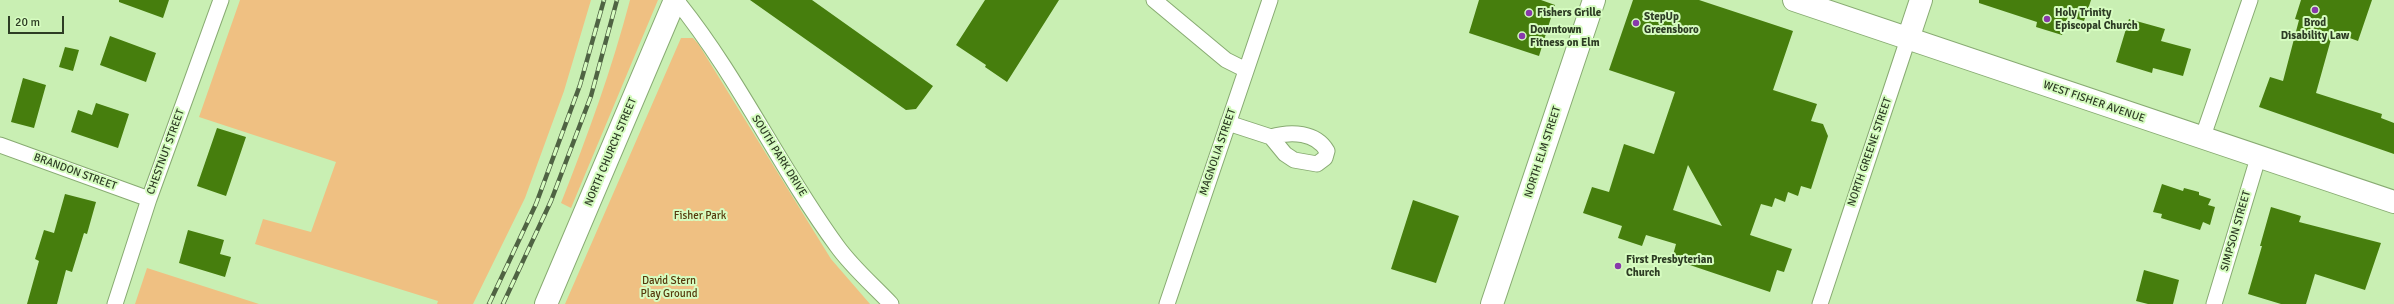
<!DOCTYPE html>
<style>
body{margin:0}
#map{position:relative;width:2394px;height:304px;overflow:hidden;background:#c9efb3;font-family:Signika,sans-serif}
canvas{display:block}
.scale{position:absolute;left:8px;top:16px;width:56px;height:18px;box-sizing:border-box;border:2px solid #2d3c24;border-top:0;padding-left:5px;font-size:12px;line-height:14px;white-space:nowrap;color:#2d3c24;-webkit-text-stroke:3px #d6fcc0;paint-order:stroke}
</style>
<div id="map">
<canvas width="2394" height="304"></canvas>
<div class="scale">20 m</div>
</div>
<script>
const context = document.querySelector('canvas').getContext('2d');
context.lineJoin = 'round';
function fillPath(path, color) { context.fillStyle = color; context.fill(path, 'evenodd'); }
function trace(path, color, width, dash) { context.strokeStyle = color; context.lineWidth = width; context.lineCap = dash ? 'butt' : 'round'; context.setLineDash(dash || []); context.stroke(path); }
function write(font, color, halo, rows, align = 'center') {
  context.font = font + ' Signika,sans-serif'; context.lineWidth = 4; context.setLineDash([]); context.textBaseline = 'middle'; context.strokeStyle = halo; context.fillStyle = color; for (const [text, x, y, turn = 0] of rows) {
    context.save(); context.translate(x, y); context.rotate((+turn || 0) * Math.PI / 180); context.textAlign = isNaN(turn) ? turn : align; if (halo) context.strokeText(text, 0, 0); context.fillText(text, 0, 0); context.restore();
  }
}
fillPath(new Path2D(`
 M240,0h351l-27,91 -39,107 -52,106h-36l1,-3 -183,-57 8,-25 48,13 25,-70 -137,-45z
 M630,0h28l-87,208 -10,-5c26,-66 51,-134 69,-203z
 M681,38h12l6,7 132,214 39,45h-305z
 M147,268l112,36h-124z`), '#efc082');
fillPath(new Path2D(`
 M119,0h50l-6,18 -44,-16z
 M750,0h62l121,86 -17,23 -10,1z
 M985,0h74l-52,82 -22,-15 1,-2 -30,-20z
 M1479,0h62l14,5 -16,51 -70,-23z
 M1633,0h66l94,31 -20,59 44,14 -6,17 12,3 5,12 -17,53 -10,-3 -3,10 -10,-4 -3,10 -10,-4 -3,9 -11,-3 -11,31 42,14 -8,23 -7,-2 -7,22 -98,-33 4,-15 -30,-9 -4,11 -24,-8 4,-12 -39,-13 9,-26 17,5 15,-48 30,10 21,-62 -66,-22zM1688,165l34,61 -49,-16z
 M1979,0h112l-7,21 -16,-5 -6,19 -26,-8 1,-5 -58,-19z
 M2301,0h71l-14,41 -25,-9 -17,61 66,21 -1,4 13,5v31l-135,-47 11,-30 13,4 16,-61 -4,-1z
 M2129,19l36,10 -4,12 30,8 -8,27 -30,-8 -1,5 -36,-11z
 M110,36l46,17 -10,29 -46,-17z
 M65,47l14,3 -6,21 -14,-4z
 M23,78l23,7 -12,43 -23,-6z
 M96,103l33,11 -11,34 -47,-16 7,-22 14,5z
 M217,128l29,9 -20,59 -29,-10z
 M2162,184l21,7 1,-3 15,4v3l12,4 -3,6 7,2 -5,18 -7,-3 -3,8 -39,-12 1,-4 -9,-2z
 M65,194l31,8 -9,32 -3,-1 -12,39 -6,-2 -9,34h-30l12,-43 -4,-2 9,-29 10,3z
 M1413,200l46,16 -23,67 -45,-14z
 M2271,207l30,9 -2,6 82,21 -16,47 -50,-16 -9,30h-25l-33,-10 14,-48h-2z
 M188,230l36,10 -4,14 11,3 -6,20 -46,-14z
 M2144,270l35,10 -6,24h-25l-12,-3z`), '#467e0d');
const street = new Path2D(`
 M676,0c62,76 103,167 161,246 15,21 36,39 54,58
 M1154,0l72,60 20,10
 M1228,123l43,14 14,17 9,6 23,4 8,-6 2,-7c-11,-19 -36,-20 -56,-14
 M2202,139l48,-139
 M0,145l149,54
 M115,304l34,-105 72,-199
 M1167,304l103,-304
 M1820,304l88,-265
 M2214,304l44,-146`);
const secondary = new Path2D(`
 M1908,39l13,-39
 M546,304l129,-304
 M1492,304l102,-304`);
const primary = new Path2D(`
 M1794,0l600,202`);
trace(street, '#88ab72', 17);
trace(secondary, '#88ab72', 24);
trace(primary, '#88ab72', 24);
trace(street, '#fff', 15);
trace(secondary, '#fff', 22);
trace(primary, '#fff', 22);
const rail = new Path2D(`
 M489,304l47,-100 44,-119 24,-85
 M503,304l48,-103 40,-105 26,-96`);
trace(rail, '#4f6343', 4.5);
trace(rail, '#d6fcc0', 3, [9]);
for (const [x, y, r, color] of [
 [2315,10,4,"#8839aa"],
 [1529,13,4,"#8839aa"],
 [2047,19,4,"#8839aa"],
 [1636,23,4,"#8839aa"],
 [1522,36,4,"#8839aa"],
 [1618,266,4,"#8839aa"]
]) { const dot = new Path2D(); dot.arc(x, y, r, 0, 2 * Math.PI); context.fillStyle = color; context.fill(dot); trace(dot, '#d6fcc0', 1.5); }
write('bold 11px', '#2d3c24', '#d6fcc0', [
 ["Fishers Grille",1537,13],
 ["Holy Trinity",2055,13],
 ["Episcopal Church",2055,26],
 ["StepUp",1644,17],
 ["Greensboro",1644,30],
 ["Brod",2315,23,"center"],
 ["Disability Law",2315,36,"center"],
 ["Downtown",1530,30],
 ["Fitness on Elm",1530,43],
 ["First Presbyterian",1626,260],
 ["Church",1626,273]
], 'left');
write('11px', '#2d3c24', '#d6fcc0', [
 ["WEST FISHER AVENUE",2094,102,19],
 ["CHESTNUT STREET",166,152,-70],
 ["NORTH CHURCH STREET",611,152,-67],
 ["MAGNOLIA STREET",1218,152,-71],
 ["NORTH ELM STREET",1543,152,-72],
 ["NORTH GREENE STREET",1870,152,-71],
 ["SOUTH PARK DRIVE",779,156,58],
 ["BRANDON STREET",75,172,20],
 ["SIMPSON STREET",2236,231,-74]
]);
write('11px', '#563a0c', '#d6fcc0', [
 ["Fisher Park",700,216],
 ["David Stern",669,281],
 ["Play Ground",669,294]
]);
</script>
